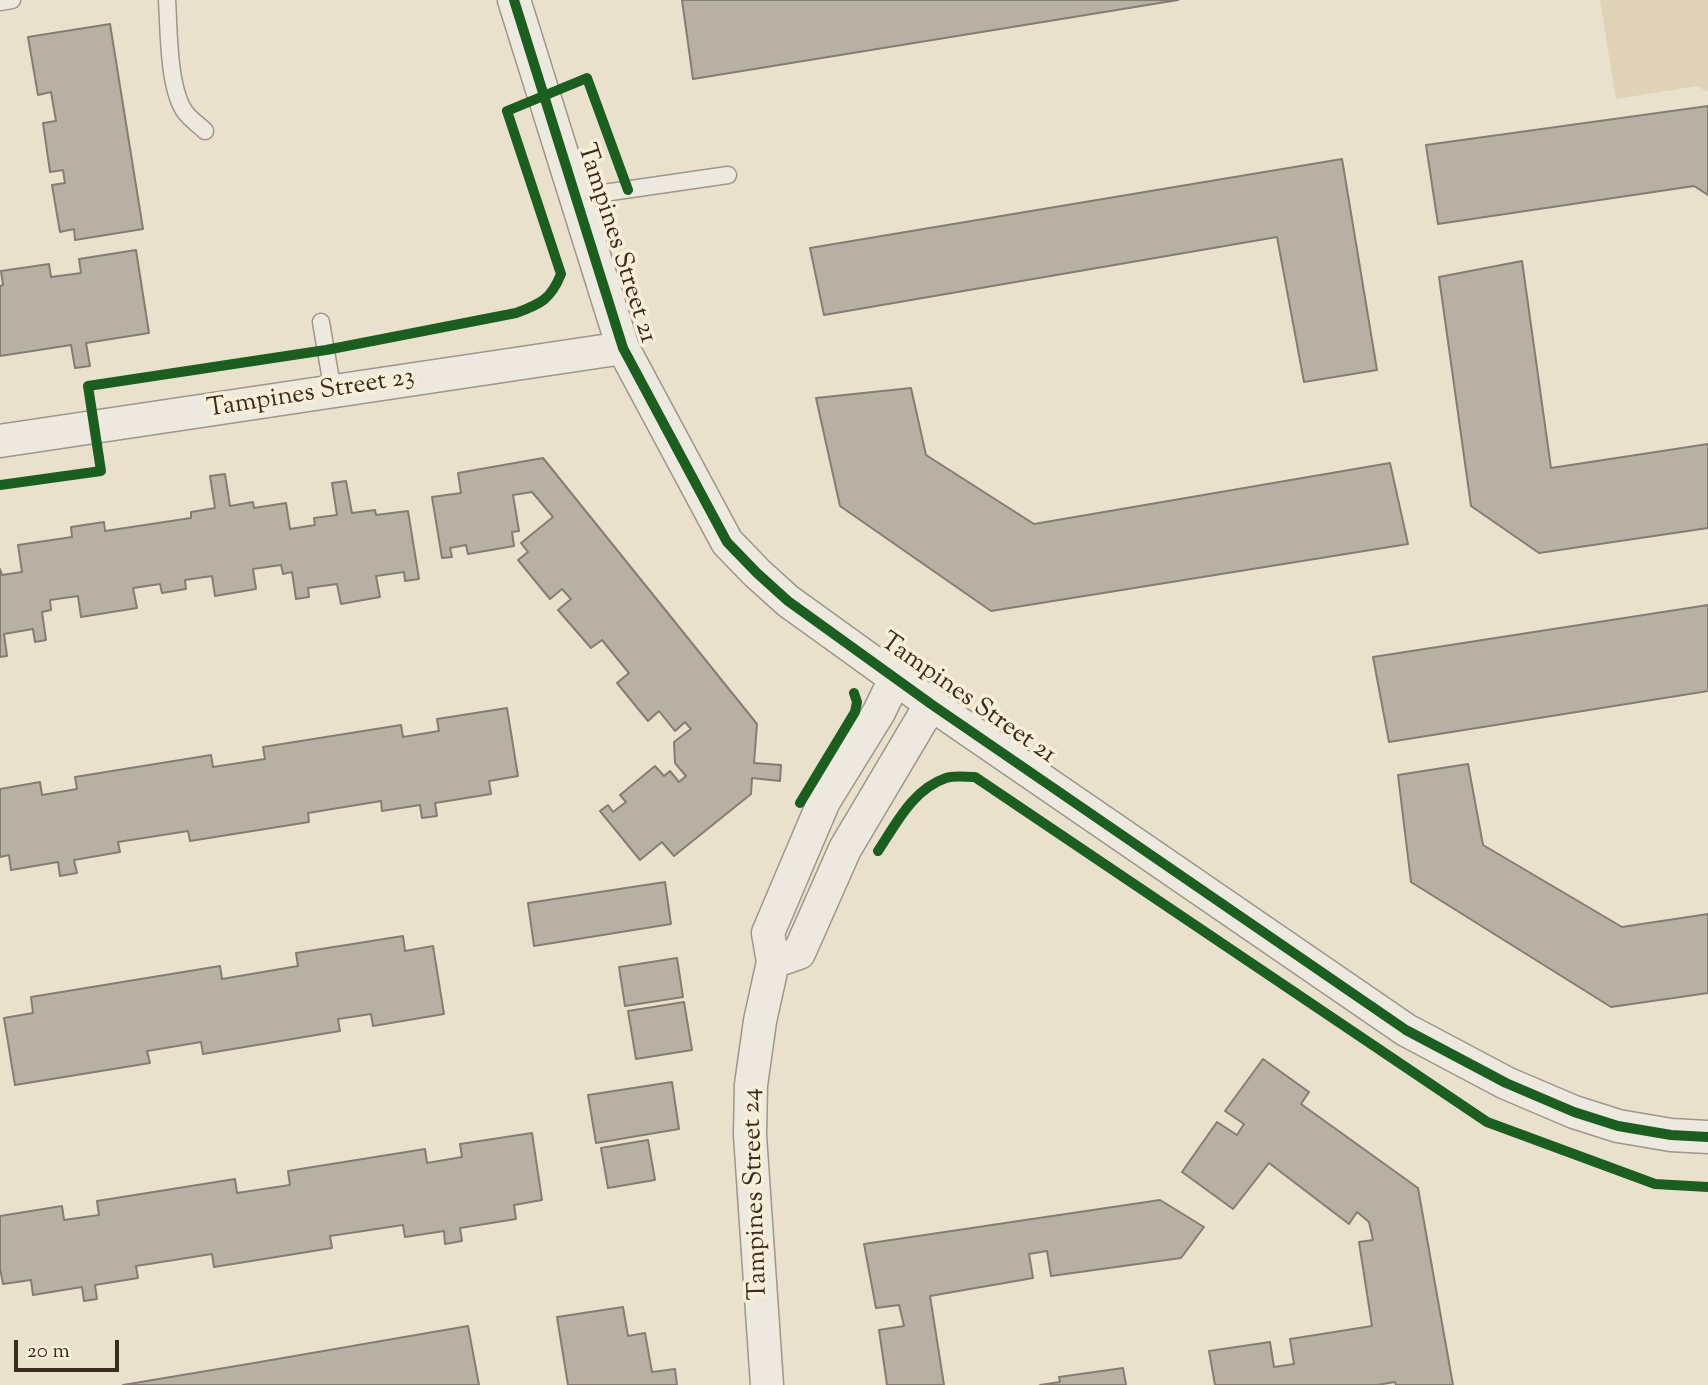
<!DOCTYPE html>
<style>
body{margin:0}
#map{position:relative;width:1708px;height:1385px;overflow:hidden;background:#eae1cd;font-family:"Sorts Mill Goudy",serif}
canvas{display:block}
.scale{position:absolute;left:14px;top:1340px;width:105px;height:32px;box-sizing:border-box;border:4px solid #3a2a1f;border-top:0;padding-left:9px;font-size:21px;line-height:24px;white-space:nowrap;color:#3a2a1f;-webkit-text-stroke:5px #f9eed7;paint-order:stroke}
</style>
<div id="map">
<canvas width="1708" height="1385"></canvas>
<div class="scale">20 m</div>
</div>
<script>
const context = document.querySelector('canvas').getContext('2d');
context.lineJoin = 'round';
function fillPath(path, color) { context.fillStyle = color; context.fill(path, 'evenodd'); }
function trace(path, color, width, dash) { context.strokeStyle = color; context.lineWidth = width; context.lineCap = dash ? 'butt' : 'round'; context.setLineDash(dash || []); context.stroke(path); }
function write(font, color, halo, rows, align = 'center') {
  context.font = font + ' "Sorts Mill Goudy",serif'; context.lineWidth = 7; context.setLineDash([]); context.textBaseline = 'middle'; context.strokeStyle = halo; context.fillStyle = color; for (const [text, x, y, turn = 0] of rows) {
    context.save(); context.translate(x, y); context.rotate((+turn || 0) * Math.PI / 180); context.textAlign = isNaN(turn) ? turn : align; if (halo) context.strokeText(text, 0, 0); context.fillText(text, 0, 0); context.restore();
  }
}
fillPath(new Path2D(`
 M1600,0h108v92l-11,-6 -81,13z`), '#dfd2b7');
const building = new Path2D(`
 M682,0h496l-485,79z
 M110,24l33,205 -68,11 -1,-11 -14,3 -8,-47 13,-2 -2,-13 -13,2 -7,-49 13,-2 -5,-29 -13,3 -10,-58z
 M1708,106v89l-14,-9 -256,38 -12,-79z
 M1342,159l35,211 -73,12 -27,-145 -453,78 -14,-67z
 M136,250l13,83 -63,10 4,23 -15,2 -4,-23 -71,11v-70l3,-1 -2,-14 48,-7 2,13 30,-4 -2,-14z
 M1522,261l29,207 157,-24v84l-169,25 -68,-47 -32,-229z
 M911,388l15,67 108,69 356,-61 18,81 -417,67 -151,-105 -24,-108z
 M543,458l214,266 -3,39 27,2 -1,16 -28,-3 -1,16 -77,62 -12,-14 -22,18 -40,-49 8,-6 5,7 13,-10 -6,-7 35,-29 9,10 6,-5 9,11 7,-6 -11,-13 -1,-21 17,-13 -6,-7 -10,9 -16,-20 -11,10 -31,-38 12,-10 -27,-33 -11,8 -33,-38 13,-11 -9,-10 -12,10 -32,-39 10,-8 -7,-9 32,-26 -21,-25 -19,3 6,36 -7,1 2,14 -46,8 -2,-9 -16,3 2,9 -10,1 -10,-61 29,-4 -3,-20z
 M225,474l5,32 23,-4 1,6 32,-5 4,26 25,-4 -1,-7 23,-3 -5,-32 14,-2 6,32 23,-3 1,5 32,-4 11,68 -14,2 -1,-9 -28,4 4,21 -39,7 -4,-20 -29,4 1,9 -13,2 -4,-27 -9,2 -2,-9 -28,4 3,20 -41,7 -3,-20 -27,4 1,9 -24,4 -2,-9 -27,4 4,20 -56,9 -3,-21 -28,4 1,10 -9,2 4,28 -11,2 -2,-13 -29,5 3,22 -7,1v-88l2,6 20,-3 -4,-27 54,-8 -1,-10 33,-5 1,9 86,-13v-6l24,-4 -5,-32z
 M1708,605v86l-319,51 -16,-85z
 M507,708l11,68 -29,5 2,13 -56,9 2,13 -15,2 -2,-13 -38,6 -1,-10 -73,12 1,9 -119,19 -2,-10 -70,11 2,10 -46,8 3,13 -17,3 -2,-14 -47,8 -2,-15 -9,2v-68l40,-7 2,13 35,-6 -2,-12 136,-22 2,12 52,-8 -2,-12 138,-22 2,12 36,-6 -2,-12z
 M1468,764l15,81 139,82 86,-13v79l-97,14 -200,-125 -13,-107z
 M665,882l6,42 -137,22 -6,-43z
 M403,936l2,15 28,-5 11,68 -71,12 -2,-12 -33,5 2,12 -137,23 -2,-12 -54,9 3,12 -135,22 -11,-67 29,-5 -2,-16 189,-31 2,13 76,-13 -2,-13z
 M677,958l6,39 -58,9 -6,-39z
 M684,1002l8,48 -56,9 -8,-48z
 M1263,1059l46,33 -8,12 117,84 35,197h-57l-1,-3 -18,3h-162l-6,-34 61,-9 4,25 20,-3 -4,-25 82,-13 -13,-84 14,-2 -4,-18 -12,-10 -8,12 -80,-61 -36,46 -51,-37 35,-50 20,13 7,-11 -19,-13z
 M672,1082l7,47 -83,14 -8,-48z
 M532,1133l10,67 -28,5 2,14 -56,9 2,13 -17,3 -1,-13 -39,6 -2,-12 -73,11 2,12 -118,19 -2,-13 -76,12 2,12 -43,7 2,14 -13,2 -2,-14 -49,8 -2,-15 -28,4 -3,-16v-52l62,-10 2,14 35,-5 -2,-14 138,-22 2,14 53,-8 -2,-14 137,-22 2,14 35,-6 -2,-13z
 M648,1140l7,40 -47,8 -7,-40z
 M1160,1200l44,27 -23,31 -130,18 -4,-25 -18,3 4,24 -103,18 14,89h-57l-8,-55 25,-4 -5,-21 -23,3 -12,-64z
 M623,1307l5,29 17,-3 7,39 23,-3 2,16h-109l-11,-68z
 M468,1326l11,59h-356l131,-22z
 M1123,1368l3,17h-86l20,-3 -1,-5z`);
fillPath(building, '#b8b1a3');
trace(building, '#847d72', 2);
const service = new Path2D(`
 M167,0c2,30 1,88 18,112 5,7 14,13 20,19
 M0,2l12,-2
 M576,197l152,-22
 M321,322l12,70`);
const minor = new Path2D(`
 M514,0l109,348 104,194 30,31 31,28 143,103 475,326 100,53 68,29 44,14 53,9 37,2
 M0,441l623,-93
 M773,962l26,-9 46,-104 86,-145
 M767,1385l-17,-250 1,-50 9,-64 13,-59 -5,-29 56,-132 55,-89 16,-33`);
trace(service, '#9d968a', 19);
trace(minor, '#9d968a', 35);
trace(service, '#ede9df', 16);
trace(minor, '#ede9df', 32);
trace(new Path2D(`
 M514,0l109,348 104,194 30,31 31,28 143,103 475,326 100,53 68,29 44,14 53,9 37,2
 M0,485l101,-14 -13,-85 238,-36 190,-37c25,-9 35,-14 45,-39l-54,-163 80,-33 41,112
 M800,803l55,-91 2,-10 -3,-9
 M878,851c18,-27 35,-62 68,-73 8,-3 20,-1 29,-1l512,345 168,62 53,3`), '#1b5e20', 10);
write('26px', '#3a2a1f', '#f9eed7', [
 ["Tampines Street 21",615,244,72],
 ["Tampines Street 23",311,395,-9],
 ["Tampines Street 21",967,700,35],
 ["Tampines Street 24",757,1194,-92]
]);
</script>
